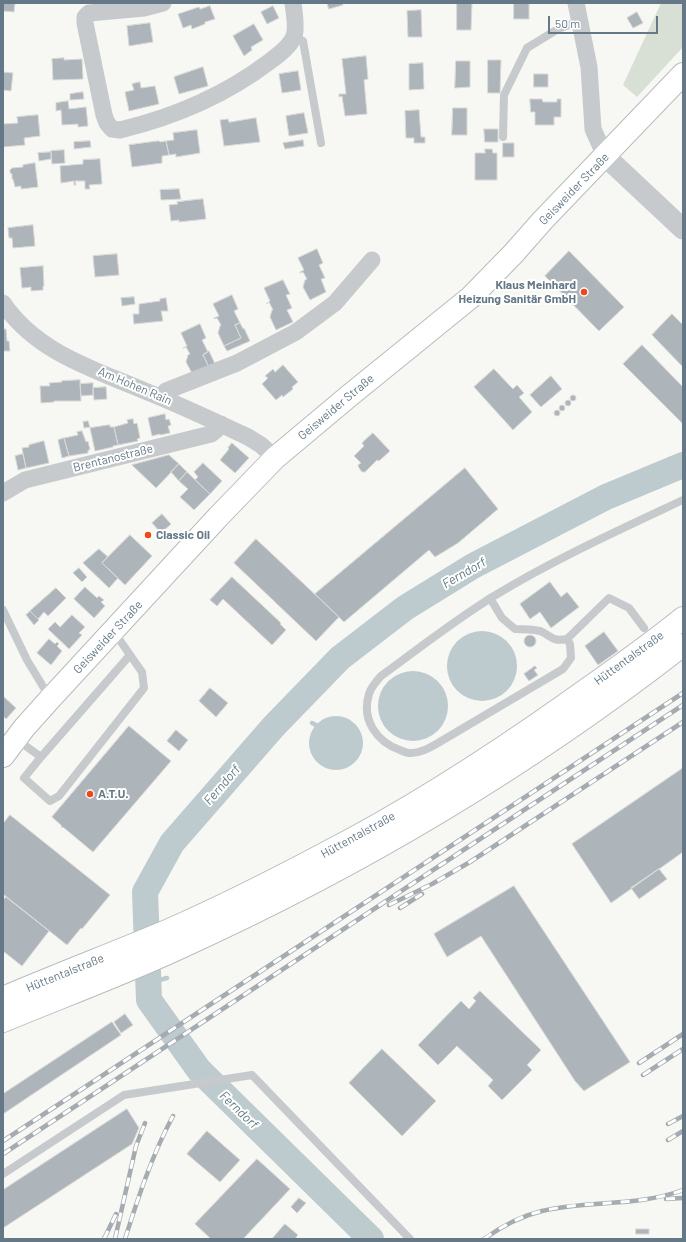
<!DOCTYPE html>
<meta charset="utf-8">
<style>
body{margin:0}
#map{position:relative;width:686px;height:1242px;overflow:hidden;background:#f7f7f3;font-family:Barlow,sans-serif}
canvas{display:block}
.frame{position:absolute;inset:0;border:4px solid #647887;pointer-events:none}
.scale{position:absolute;left:548px;top:16px;width:110px;height:18px;box-sizing:border-box;border:2px solid #647887;border-top:0;padding-left:5px;font-size:12px;line-height:14px;white-space:nowrap;color:#647887;-webkit-text-stroke:3px #fff;paint-order:stroke}
</style>
<div id="map">
<canvas width="686" height="1242"></canvas>
<div class="frame"></div>
<div class="scale">50 m</div>
</div>
<script>
const context = document.querySelector('canvas').getContext('2d');
context.lineJoin = 'round';
function fillPath(path, color) { context.fillStyle = color; context.fill(path, 'evenodd'); }
function trace(path, color, width, dash) { context.strokeStyle = color; context.lineWidth = width; context.lineCap = dash ? 'butt' : 'round'; context.setLineDash(dash || []); context.stroke(path); }
function write(font, color, halo, rows, align = 'center') {
  context.font = font + ' Barlow,sans-serif'; context.lineWidth = 4; context.setLineDash([]); context.textBaseline = 'middle'; context.strokeStyle = halo; context.fillStyle = color; for (const [text, x, y, turn = 0] of rows) {
    context.save(); context.translate(x, y); context.rotate((+turn || 0) * Math.PI / 180); context.textAlign = isNaN(turn) ? turn : align; if (halo) context.strokeText(text, 0, 0); context.fillText(text, 0, 0); context.restore();
  }
}
fillPath(new Path2D(`
 M661,3h22v44l-46,50 -14,-12z`), '#d8dfd4');
fillPath(new Path2D(`
 M447 666a35 35 0 1 1 70 0a35 35 0 1 1-70 0Z
 M378 706a35 35 0 1 1 70 0a35 35 0 1 1-70 0Z
 M309 743a27 27 0 1 1 54 0a27 27 0 1 1-54 0Z`), '#bdcace');
trace(new Path2D(`
 M287,713l10,4
 M312,723l4,2
 M148,983l19,-5`), '#bdcace', 4.5);
trace(new Path2D(`
 M371,1239l-172,-169 -50,-70 -4,-108 27,-49 102,-117 66,-68 65,-50 68,-42 133,-69 77,-32`), '#bdcace', 26);
const building = new Path2D(`
 M3,3h12l-1,9 -11,-1z
 M327,3h15l1,2 -14,4z
 M457,3h15l-1,27h-14z
 M514,3h15v16h-15z
 M210,6l5,13 -10,3v2l-13,5 -1,-4 -8,3 -5,-14 21,-7 1,2z
 M273,6l6,12 -12,6 -6,-12z
 M421,10l1,27h-14l-1,-26z
 M637,12l6,11 -10,5 -6,-10z
 M150,23l3,19 -24,4 -2,-20z
 M254,24l9,16 -12,7 1,3 -8,6 -11,-20z
 M366,56l2,23 -4,1 3,34 -22,2 -3,-20 -3,1v-3h7l-4,-35z
 M64,58v2l18,-1 1,20 -30,1 -1,-21z
 M488,60h13l-1,33h-12z
 M456,61h14v26l-15,1z
 M423,63l1,26 -15,1v-26z
 M203,67l5,19 -29,8 -5,-17z
 M298,71l3,19 -19,3 -3,-19z
 M3,72l10,1 -2,18 -8,-1z
 M534,74h14v13h-14z
 M140,82l1,6 14,-2 4,18 -30,7 -4,-19 9,-2 -2,-6z
 M83,92l1,7 -14,1v-6z
 M530,99h12l1,3h14v-3h4v18h-7v8h-19v-13h-4z
 M68,101l1,8 17,-2 2,19 -10,1v-3l-16,1 -1,-15 -5,1v-8z
 M453,108h14v27h-15z
 M419,110l2,27h4v6h-11v-5h-8l-1,-27z
 M304,113l4,20 -19,3 -3,-20z
 M38,115l2,21 -16,2 1,7 -22,2v-23l15,-1 -1,-6z
 M256,118l4,24 -36,4 -4,-26 8,-1 1,3z
 M484,129h14v13h-13z
 M197,130l3,23 -24,4v-3l-7,1 -3,-14 8,-1 -1,-7z
 M303,140l1,6 -19,3 -2,-6z
 M90,141l1,6 -17,2v-7z
 M159,141l1,1 6,-1 3,14 -7,1v7l-30,4 -3,-22z
 M503,143h11v14h-11z
 M485,149h7l1,4h4v27h-22v-27h10z
 M64,150l1,13 -13,1 -1,-13z
 M51,152v7l-12,2 -1,-8z
 M100,159l2,25 -13,1 1,4h-5v-8h-10l1,4h-2v-4l-13,2 -1,-17 23,-2v-4z
 M35,163l3,24 -17,2v-3l-6,1 -2,-8h-1v-5l-2,-1v-3l2,-2 11,-1v-2z
 M179,189l2,10 -20,1 -1,-10z
 M203,199l3,20 -27,3v-2l-8,1 -2,-16 9,-1 -1,-2z
 M33,225l2,21 -22,2 -1,-10h-3l-1,-10z
 M317,249l6,14 -4,2 6,13 -4,1 5,13 -16,8 -7,-13 2,-7 2,-1 -4,-7 -3,1v-1l4,-2 -6,-12z
 M569,251l55,56 -25,24 -54,-55z
 M117,254l2,21 -24,2 -2,-21z
 M43,266l1,20h-1v4l-12,1v-4l-9,1 -2,-20z
 M283,280l7,14 -4,1 6,13 -5,2 6,12 -17,8 -6,-13 2,-7h1l-4,-8 -3,2 4,-3 -6,-13z
 M232,295l6,14 -4,2 6,12 -5,2 6,13 -17,8 -6,-13 2,-7 1,-1 -4,-7 -3,1v-1l5,-2 -6,-12z
 M134,297l1,7 -13,2 -1,-8z
 M166,298l2,13h-7l2,10 -29,3 -1,-10h6v-10l21,-3v-2z
 M672,314l11,11v42l-31,-32z
 M240,323l3,6 1,-1 6,13 -23,10 -3,-5 17,-8 -6,-13z
 M200,324l6,14 -4,2 6,12 -5,3 6,12 -16,8 -7,-13 2,-7 2,-1 -4,-7 -3,1 4,-2 -6,-13z
 M3,329h3l1,12h2l1,10h-7z
 M642,345l41,42v37l-60,-60z
 M209,351l6,13 -6,3 -6,-12z
 M283,365l15,17 -6,5 1,2 -10,8 -1,-2 -6,5 -14,-16 6,-6 -3,-2 8,-7 2,3z
 M494,369l19,20 4,-4 7,8 -5,4 13,15 -19,18 -39,-43z
 M551,376l11,13 -21,18 -11,-12z
 M80,380l1,21h-27v1l-13,1 -1,-17h10l-1,-3 13,-1v-1z
 M93,383v12l-12,1 -1,-12z
 M106,387l1,12 -13,1 -1,-12z
 M570 398a3 3 0 1 1 6 0a3 3 0 1 1-6 0Z
 M565 403a3 3 0 1 1 6 0a3 3 0 1 1-6 0Z
 M559 408a3 3 0 1 1 6 0a3 3 0 1 1-6 0Z
 M554 413a3 3 0 1 1 6 0a3 3 0 1 1-6 0Z
 M165,414l1,6 3,-1 2,6 -3,1 2,7 -10,2v-1l-8,2 -4,-18z
 M133,419l1,5 3,-1 3,15 -3,1 1,2 -20,4 -4,-18 14,-4 -1,-3z
 M88,421l2,6 -6,1 -1,-6z
 M108,425h2v2h4l4,18 -5,1v1l-18,4 -5,-23z
 M82,431l4,11 2,-1 2,9h-2v3l-19,3 -5,-18 14,-3 -1,-3z
 M373,433l17,18 -11,10 -2,-1 -12,12h-3l-3,-4 -1,-3 3,-2 -7,-7 10,-10 -2,-3z
 M64,438l5,18 -7,2 -4,-18z
 M44,441l5,22 -23,5 -4,-20 7,-1v-2z
 M232,443l17,15 -14,15 -15,-13 9,-11 -1,-1z
 M23,454l3,14 -8,2 -3,-14z
 M169,455l10,9 -23,24 -24,-23z
 M203,463l19,18 -12,13 -15,-14 3,-3 -4,-5z
 M179,464l8,8 -8,9 -8,-9z
 M465,468l33,41 -40,34 -23,14 -6,-7 -85,72 -29,-28z
 M187,472l23,22 -16,16 -14,-13 8,-8 -9,-8z
 M162,514l9,10 -10,9 -9,-10z
 M130,535l22,21 -27,29 -23,-22z
 M256,539l83,78 -23,24 -82,-78z
 M99,549l9,8 -6,6 16,15 -9,10 -26,-25z
 M79,568l8,9 -5,5 -9,-9z
 M232,577l49,46 -1,1 6,6 -14,15 -49,-46 -6,7 -7,-6z
 M550,582l11,15 6,-5 12,15 -28,21 -11,-16 -10,7 -10,-15z
 M85,587l12,11 2,-2 5,4 -3,2 4,4 -11,12 -20,-19z
 M56,588l10,10 -18,18 -4,-4 -6,7 -8,-8z
 M30,611l9,9 -5,5 -8,-10z
 M72,615l13,12 -6,6 3,2 -13,14 -21,-20 7,-7 5,5z
 M604,632l14,19 -20,14 -13,-19z
 M524 641a6 6 0 1 1 12 0a6 6 0 1 1-12 0Z
 M49,639l6,5 2,-2 2,2 -2,2 5,5 -11,14 -14,-12z
 M535,666l2,2 -3,2 4,5 -9,6 -5,-7z
 M210,688l18,15 -12,14 -17,-16z
 M3,696l13,12 -10,11 -3,-3z
 M129,726l42,35 -78,91 -30,-25 -1,1 -1,-1 1,-1 -10,-9z
 M176,730l12,10 -9,11 -12,-10z
 M683,768v84l-72,51 -39,-59z
 M10,815l100,80 -28,34 -1,-1 -14,17 -64,-51v-70z
 M659,869l8,10 -28,20 -8,-11z
 M514,886l116,176 -46,29 -9,-10 -94,-145 -34,21 -13,-23z
 M6,897l43,34 -27,35 -19,-15v-51z
 M480,991l61,59 -14,15 5,5 -30,30 -14,-14 5,-6 -36,-34 -19,19 -20,-20 43,-44 8,8 7,-8 -3,-3z
 M125,1014l8,11 -12,8 -7,-11z
 M112,1022l9,13 -118,79v-20z
 M382,1049l54,52 -34,35 -53,-53z
 M127,1109l12,19 -7,16 -129,84v-38z
 M207,1131l33,29 -20,22 -33,-28z
 M257,1159l33,30 -47,50h-32l-16,-15z
 M299,1198l7,5 -9,10 -6,-6z
 M285,1224l13,11 -2,2 1,2h-25z
 M636,1229h13v5h-13z`);
fillPath(building, '#adb5bb');
trace(building, '#d8d8d6', 1);
const secondary = new Path2D(`
 M3,756l21,-28 26,-29 168,-182 57,-59 74,-62 122,-99 42,-43 30,-34 140,-146`);
const trunk = new Path2D(`
 M3,998c54,-23 109,-44 164,-67 52,-23 104,-49 155,-76 86,-44 168,-97 247,-153 38,-27 77,-54 114,-84
 M3,1021c58,-24 117,-46 174,-72 179,-81 351,-183 506,-304`);
trace(secondary, '#b6bcc0', 24);
trace(trunk, '#b8bcbf', 24);
trace(new Path2D(`
 M294,37l9,4 18,102
 M503,137l1,-42 23,-47 31,-19 22,-8
 M490,598l12,20 13,11c8,0 17,0 25,2 12,5 12,11 27,8l42,-41 20,10 15,20
 M3,610l24,50 23,38
 M567,639l3,5 1,14 -8,11 -125,74c-9,5 -19,11 -29,10 -3,0 -6,-2 -9,-3 -23,-8 -39,-30 -31,-56 2,-7 7,-12 12,-18 37,-27 74,-56 113,-80 61,-37 125,-66 189,-96
 M16,739l25,18 -17,21 26,23 9,-5 85,-108 -2,-16 -28,-40
 M41,757l89,-102
 M3,1174l121,-79 128,-20 158,164`), '#c6cacd', 8);
trace(new Path2D(`
 M163,3l-19,5 -55,5 -4,4v6l19,92 3,8 5,6 8,1c54,-13 104,-34 149,-68 8,-6 22,-16 25,-26 3,-7 0,-25 -1,-33
 M576,3l13,64 4,62 12,27
 M3,303c33,49 90,66 142,88 35,14 69,30 103,46l13,8 14,13
 M161,397l5,-6 71,-28 59,-31 39,-29 37,-43
 M3,493l22,-13 186,-46 5,-4 5,-6`), '#c6cacd', 17);
trace(new Path2D(`
 M605,156l78,73`), '#c6cacd', 21);
trace(secondary, '#fff', 22);
trace(trunk, '#fff', 22);
const rail = new Path2D(`
 M389,905l43,-21 38,-22 213,-140
 M400,908l22,-14
 M639,1063l44,-29
 M643,1075l40,-26
 M668,1124l15,-8
 M668,1140l15,-9
 M3,1141l680,-448
 M3,1154l680,-449
 M666,1199l17,-1
 M104,1239l12,-25
 M115,1239l21,-93 9,-23
 M125,1239c13,-41 27,-84 48,-123
 M484,1239c18,-13 37,-23 58,-28 46,-11 95,-4 141,-21`);
trace(rail, '#a4abb1', 4.5);
trace(rail, '#fff', 3, [9]);
for (const [x, y, r, color] of [
 [584,292,4,"#ee471c"],
 [148,535,4,"#ee471c"],
 [90,794,4,"#ee471c"]
]) { const dot = new Path2D(); dot.arc(x, y, r, 0, 2 * Math.PI); context.fillStyle = color; context.fill(dot); trace(dot, '#fff', 1.5); }
write('12px', '#647887', '#fff', [
 ["Geisweider Straße",574,189,-46],
 ["Am Hohen Rain",135,386,23],
 ["Geisweider Straße",336,407,-40],
 ["Brentanostraße",113,458,-14],
 ["Geisweider Straße",108,637,-47],
 ["Hüttentalstraße",629,658,-36],
 ["Hüttentalstraße",358,835,-29],
 ["Hüttentalstraße",65,973,-22]
]);
write('bold 12px', '#647887', '#fff', [
 ["Klaus Meinhard",576,285,"right"],
 ["Heizung Sanitär GmbH",576,299,"right"],
 ["Classic Oil",156,535],
 ["A.T.U.",98,794]
], 'left');
write('italic 13px', '#5f7b83', '#fff', [
 ["Ferndorf",464,573,-30],
 ["Ferndorf",222,785,-49],
 ["Ferndorf",239,1110,44]
]);
</script>
